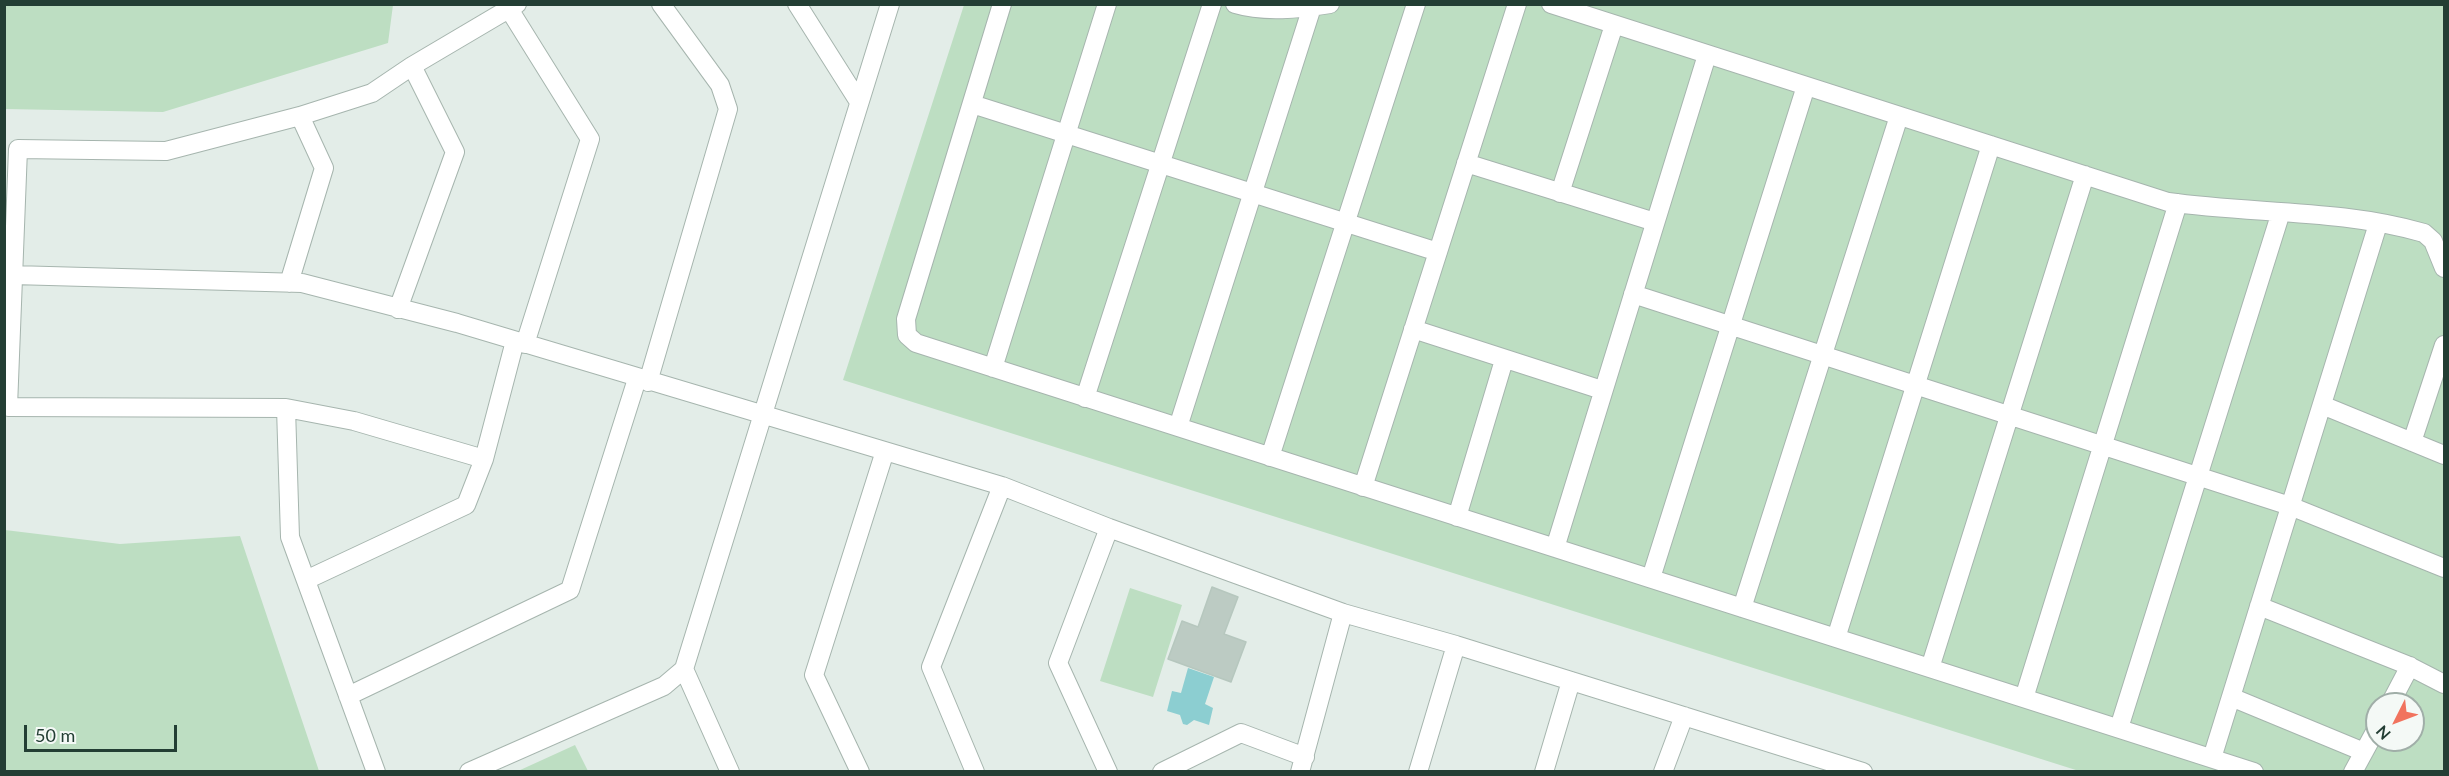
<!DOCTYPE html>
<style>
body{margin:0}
#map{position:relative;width:2449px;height:776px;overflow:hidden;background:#e3ede8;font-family:Lato,sans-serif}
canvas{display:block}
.frame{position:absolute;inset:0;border:6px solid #233e34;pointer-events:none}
.north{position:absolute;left:2365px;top:692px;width:60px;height:60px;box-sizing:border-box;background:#f4f9f6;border:2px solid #a0aea8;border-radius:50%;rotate:228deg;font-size:16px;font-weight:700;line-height:24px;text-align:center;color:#233e34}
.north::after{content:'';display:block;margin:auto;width:21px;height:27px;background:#f1735e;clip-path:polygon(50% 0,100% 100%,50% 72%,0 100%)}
.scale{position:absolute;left:24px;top:725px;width:153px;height:27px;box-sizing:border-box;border:3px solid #233e34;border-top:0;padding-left:8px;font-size:18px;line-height:21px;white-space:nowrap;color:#233e34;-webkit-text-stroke:4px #f4f9f6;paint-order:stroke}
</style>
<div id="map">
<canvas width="2449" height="776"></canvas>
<div class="frame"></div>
<div class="north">N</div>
<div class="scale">50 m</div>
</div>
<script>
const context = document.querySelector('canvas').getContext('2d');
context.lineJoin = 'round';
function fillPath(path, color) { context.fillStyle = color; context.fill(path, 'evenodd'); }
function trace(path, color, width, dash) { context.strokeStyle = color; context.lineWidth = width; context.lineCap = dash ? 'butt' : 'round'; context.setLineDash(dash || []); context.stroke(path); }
fillPath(new Path2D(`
 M5,4h388v1l-5,38 -225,69 -158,-3z
 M964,5h1480v766h-365l-1236,-391zM2377,704h36v36h-36z
 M5,530l115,14 120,-8 79,235h-314z
 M1130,588l52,17 -29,92 -53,-16z
 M575,745l13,26h-70z`), '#bddec2');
fillPath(new Path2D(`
 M1188,668l26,9 -9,27 8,4 -4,17 -15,-5 -7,5 -4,-1 -3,-9 -13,-4 5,-20 9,2z`), '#8cced1');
const building = new Path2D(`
 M1212,587l26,10 -14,37 22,8 -15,40 -63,-23 14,-38 16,6z`);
fillPath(building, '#bccbc3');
trace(building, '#b6c7be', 1.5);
const minor = new Path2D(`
 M797,4l62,98
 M1002,4l-96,315 1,16 9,8 1338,429
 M1235,4c30,9 64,5 95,0
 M1551,4l617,198c84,12 173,7 256,31l9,8 11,27
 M509,9l81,130 -65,205
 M972,104l466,148
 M1466,163l189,59
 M1560,193l54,-168
 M13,275l289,8 155,40 545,163 107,42 234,85 113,32 407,127
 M289,283l35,-115 -24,-52
 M1633,294l657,212 154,62
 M398,309l57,-157 -43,-86
 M1413,329l189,61
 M993,368l114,-364
 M648,382l80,-273 -8,-24 -59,-81
 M1085,398l127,-394
 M2322,405l122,50
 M286,408l4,129 86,235
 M1178,427l134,-420
 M2412,442l32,-97
 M1270,457l146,-453
 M484,459l-130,-38 -68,-13 -278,-1 10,-258 148,2 134,-35 72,-23 40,-27 105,-62
 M1363,487l154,-483
 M1457,517l47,-157
 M1555,548l152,-493
 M1651,578l155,-492
 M306,580l160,-75 18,-46 31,-118
 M2259,606l148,59 37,19
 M1742,608l157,-492
 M1836,638l155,-493
 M1930,668l155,-493
 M684,669l46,103
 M348,696l222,-106 67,-211
 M2231,697l133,55
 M2024,698l154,-495
 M2390,704l20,-38
 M2119,728l162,-516
 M2212,758l166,-534
 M469,772l195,-86 20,-17 206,-665
 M860,772l-46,-97 71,-224
 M975,772l-44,-105 71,-181
 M1108,772l-50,-109 51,-135
 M1162,772l79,-39 64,24
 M1300,772l43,-159
 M1418,772l38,-127
 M1544,772l27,-91
 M1663,772l21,-56
 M2353,772l24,-44`);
trace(minor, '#a6b5ae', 20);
trace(minor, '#fff', 18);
</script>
